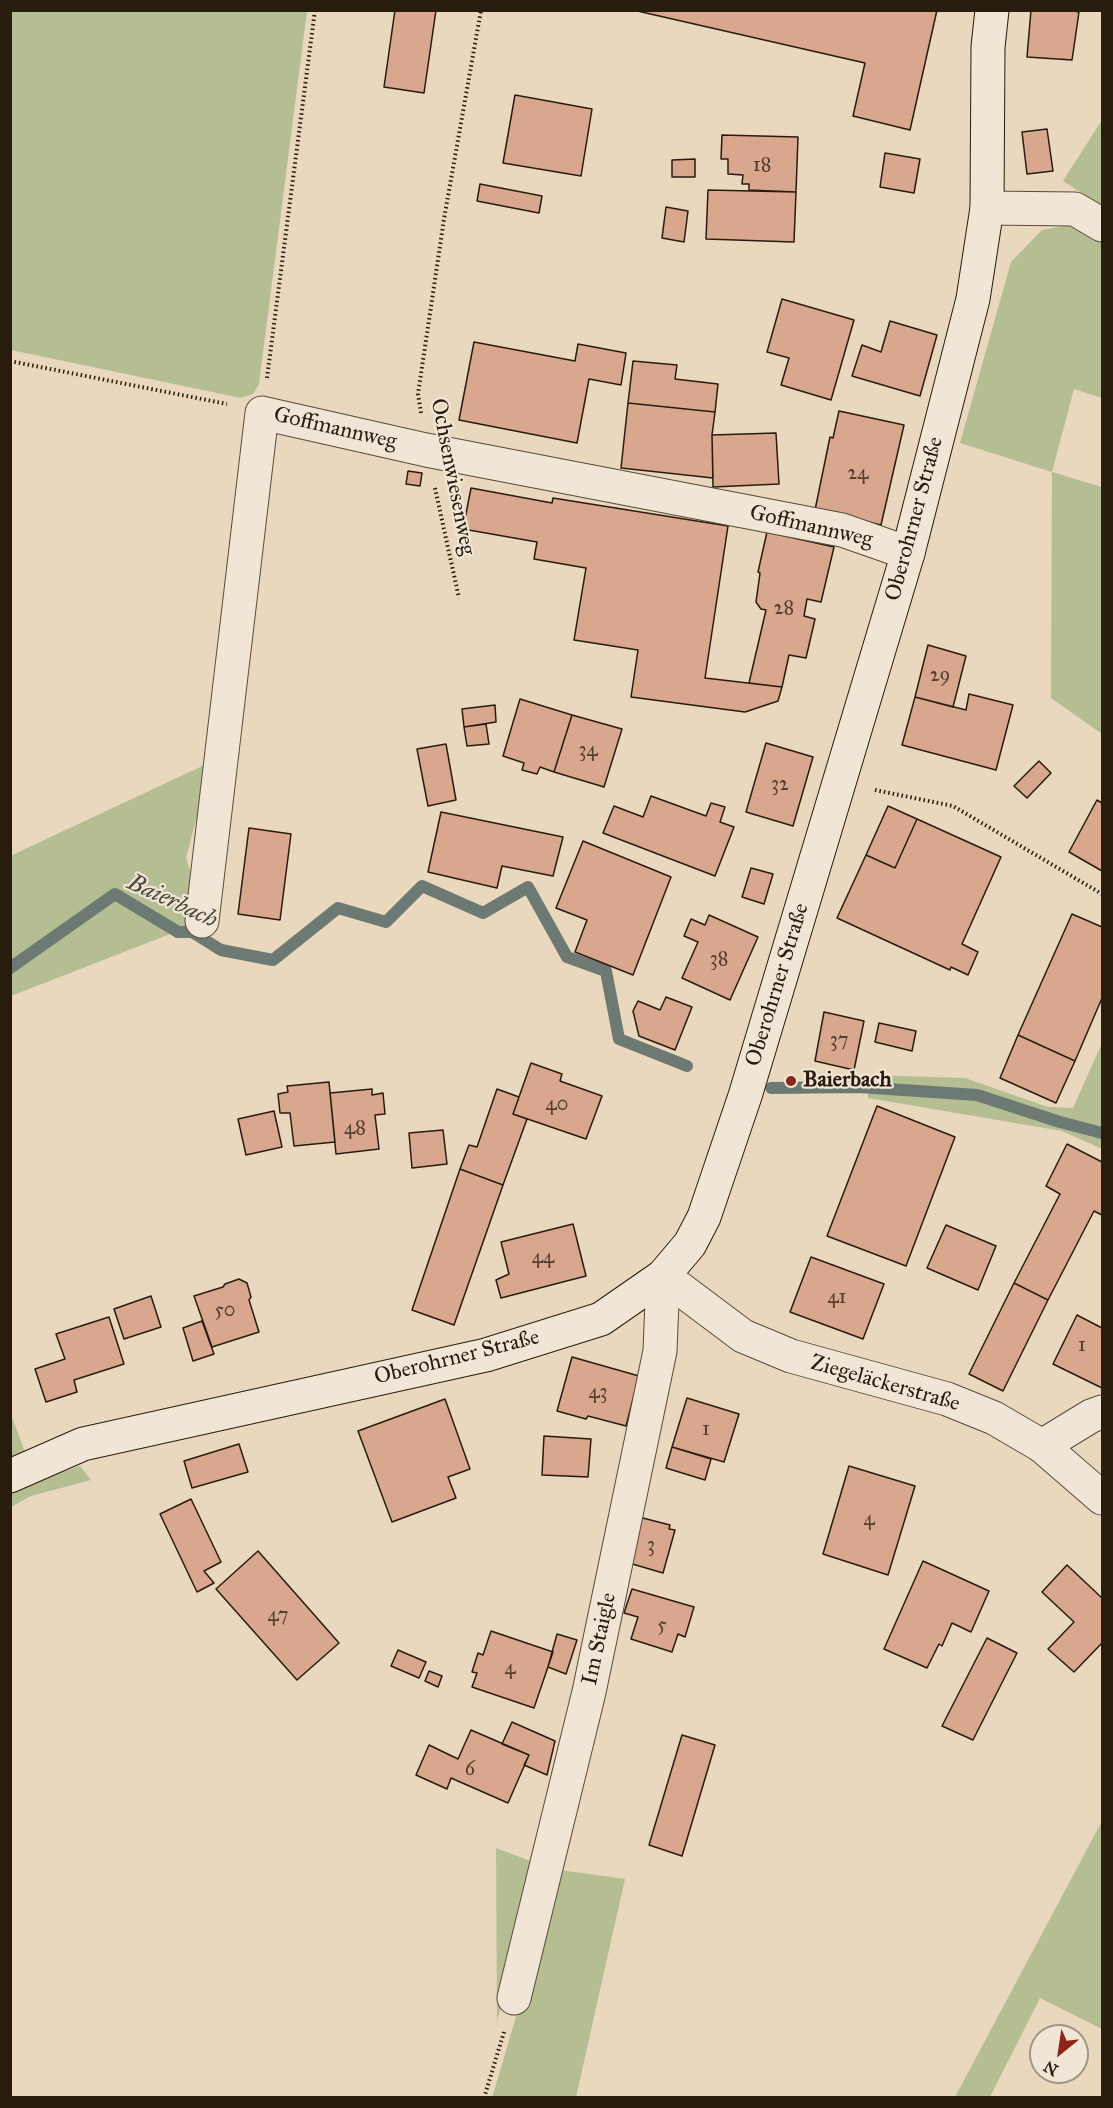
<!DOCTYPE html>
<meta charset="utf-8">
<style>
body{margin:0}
#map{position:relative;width:1113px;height:2108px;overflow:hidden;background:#e9d7be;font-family:"IM FELL Great Primer",serif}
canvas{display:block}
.frame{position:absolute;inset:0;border:12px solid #281c0e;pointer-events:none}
.north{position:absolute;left:1029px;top:2024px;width:60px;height:60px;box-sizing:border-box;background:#f1e5d5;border:2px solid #a19585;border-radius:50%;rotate:210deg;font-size:16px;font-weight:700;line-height:24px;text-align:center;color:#281c0e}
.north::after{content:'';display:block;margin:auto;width:21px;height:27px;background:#8f2418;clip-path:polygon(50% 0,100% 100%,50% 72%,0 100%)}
</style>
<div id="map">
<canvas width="1113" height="2108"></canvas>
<div class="frame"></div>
<div class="north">N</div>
</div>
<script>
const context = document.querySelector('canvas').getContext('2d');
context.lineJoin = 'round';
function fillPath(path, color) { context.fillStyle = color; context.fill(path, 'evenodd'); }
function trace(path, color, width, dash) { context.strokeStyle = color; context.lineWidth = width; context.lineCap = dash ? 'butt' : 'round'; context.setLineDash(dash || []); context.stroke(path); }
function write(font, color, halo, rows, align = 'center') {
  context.font = font + ' "IM FELL Great Primer",serif'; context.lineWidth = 4.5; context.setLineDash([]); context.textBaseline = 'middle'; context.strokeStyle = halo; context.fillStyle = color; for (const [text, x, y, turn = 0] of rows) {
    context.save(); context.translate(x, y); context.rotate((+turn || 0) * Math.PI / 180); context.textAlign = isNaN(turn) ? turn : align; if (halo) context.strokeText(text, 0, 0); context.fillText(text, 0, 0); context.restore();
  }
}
fillPath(new Path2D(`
 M11,10l296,1 -48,373 -6,10 -12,4 -230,-48z
 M1102,120v87l-39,-26z
 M1077,224l25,15v159l-28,-9 -22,83 50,15v247l-51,-36 1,-226 -92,-29 51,-181 31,-32z
 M213,761l-5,44 -11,11 -11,42 20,62 -195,76 -1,-140z
 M1102,1043v106l-40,-18 -194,-33 1,-23 96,3 83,29 25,1z
 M10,1412l15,40 -14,6h-1z
 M80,1466l11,14 -60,16 -20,11v-15l9,-6z
 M1102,1821v208l-62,-31 -50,99h-35z
 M496,1848l40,15 -18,80 -21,78z
 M553,1869l72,10 -49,218 -84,1 28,-95z`), '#b5be93');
trace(new Path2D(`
 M10,968l105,-74 63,38h14l29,18 52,10 65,-52 48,14 36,-36 61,27 45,-26 39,70 39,14 13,68 68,27
 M771,1088l88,-1 118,8 83,27 42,11`), '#6c7a73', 12);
const building = new Path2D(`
 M395,10h41l-12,83 -40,-6z
 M633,10h304l-27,120 -57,-14 12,-53z
 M1031,10h46v2h2l-7,48 -45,-3z
 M515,95l77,14 -11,67 -78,-13z
 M1047,129l6,42 -26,3 -5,-42z
 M722,135l76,2 -2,55 -47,-2v-6h-7l1,-9 -15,-1v-15h-7z
 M885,153l35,6 -6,34 -34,-6z
 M695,159v18h-23v-17z
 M480,184l62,12 -3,17 -62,-12z
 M708,190l88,2 -2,50 -88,-3z
 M666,207l22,4 -4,31 -22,-4z
 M782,299l72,21 -23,80 -50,-15 8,-27 -22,-6z
 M890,321l47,14 -17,61 -68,-20 10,-31 19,7z
 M474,342l101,19 3,-17 48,9 -5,32 -32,-6 -12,64 -118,-23z
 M633,361l44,4 -2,14 43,5 -3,28 -87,-9z
 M628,403l87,9 -3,23 1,43 -92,-10z
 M839,411l65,14 -23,100 -66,-15 15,-73 3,1z
 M776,433l3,51 -66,3 -1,-52z
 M408,471l14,2 -2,13 -14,-2z
 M471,488l81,15 1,-5 175,28 -23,152 77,9 -4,14 -33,11 -114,-15 7,-47 -64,-10 12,-72 -52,-9 3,-17 -74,-13z
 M767,532l67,15 -13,55 -14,-3 -3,17 11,3 -9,39 -17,-3 -7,32 -33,-4 17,-73 -5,-1 -5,-7 4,-29 -2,-1z
 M928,645l38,11 -13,51 -38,-10z
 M969,694l44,11 -17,65 -94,-25 13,-48 51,13z
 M520,699l52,16 -18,57 -14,-5 -3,7 -15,-4 2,-7 -21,-7z
 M495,705l1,17 -32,5 -2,-18z
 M572,715l50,14 -18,58 -50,-15z
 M486,724l3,20 -22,2 -3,-19z
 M766,743l47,14 -20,69 -47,-14z
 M446,744l10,56 -28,6 -11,-57z
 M1039,761l12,12 -24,25 -13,-12z
 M651,796l55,20 5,-13 14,4 -5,15 14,5 -19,49 -112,-43 11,-27 29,11z
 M1097,800l5,3v68l-33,-19z
 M888,806l29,13 -22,49 -29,-13z
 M441,812l122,25 -10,39 -51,-10 -5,22 -69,-16z
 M917,819l84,38 -39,87 16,8 -10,23 -17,-8 -1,3 -113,-52 29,-63 29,13z
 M249,828l42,6 -11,86 -42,-6z
 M583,841l88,36 -38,98 -58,-23 12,-32 -31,-12z
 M751,868l22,6 -9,30 -22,-7z
 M1072,914l30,13v71l-27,63 -57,-26z
 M709,915l49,22 -28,63 -48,-22 16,-36 -14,-6 7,-17 14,6z
 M666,997l26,10 -17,43 -36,-14 -6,-25 5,-10 22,9z
 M824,1012l40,9 -10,49 -39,-9z
 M879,1023l37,8 -4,20 -37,-9z
 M1018,1035l57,26 -19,42 -56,-25z
 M531,1063l31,11 -2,7 42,15 -16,43 -73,-25z
 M329,1082l6,60 -41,4 -4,-33h-10l-2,-19 10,-2 -1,-6z
 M372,1089v6l11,-2 2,21 -10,1 4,34 -43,5 -6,-61z
 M497,1089l22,8 -6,17 14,5 -24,66 -43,-16 9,-24 8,2z
 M877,1106l78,31 -49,129 -79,-30z
 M274,1111l8,36 -36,8 -8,-36z
 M443,1130l4,34 -35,4 -3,-35z
 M1067,1144l35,18v53l-8,-4 -46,89 -34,-17 46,-89 -14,-8z
 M460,1169l43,16 -49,140 -42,-15z
 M573,1224l13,52 -85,22 -5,-18 13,-6 -8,-32z
 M946,1225l50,21 -18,44 -51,-22z
 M811,1257l73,27 -21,55 -73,-27z
 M239,1279l8,4 4,14 -2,3 10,32 -47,15 -18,-51 29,-9 2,-3z
 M1014,1283l34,17 -45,91 -34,-17z
 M151,1296l10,31 -37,12 -10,-30z
 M1077,1315l25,13v60l-49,-24z
 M109,1317l15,47 -50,16 3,12 -31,10 -11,-33 30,-10 -9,-25z
 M202,1321l12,33 -21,7 -10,-33z
 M572,1357l67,19 -13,50 -38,-10 -2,3 -29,-8z
 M687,1398l52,16 -15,48 -52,-15z
 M445,1399l25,70 -22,8 8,21 -64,24 -34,-91z
 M544,1436l47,3 -3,38 -46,-2z
 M239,1444l9,28 -56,16 -8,-27z
 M672,1447l39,12 -6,21 -39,-12z
 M849,1466l66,20 -27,89 -65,-21z
 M191,1499l30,63 -17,9 10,12 -17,9 -37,-78z
 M639,1517l31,8 -1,4 6,1 -12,43 -34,-10z
 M258,1551l81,92 -42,37 -81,-91z
 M923,1561l66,30 -18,41 -19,-9 -10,23 -3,-2 -12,24 -43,-19z
 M1067,1565l35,33v45l-28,29 -26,-23 26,-27 -32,-30z
 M632,1589l62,18 -9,30 -7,-3 -6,18 -41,-13 7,-22 -14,-4z
 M491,1631l62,21 -19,56 -62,-21 5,-14 -5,-1 6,-19 5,2z
 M557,1634l20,6 -11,34 -18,-7z
 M987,1638l30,15 -44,87 -31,-14z
 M398,1650l28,12 -7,16 -28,-12z
 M429,1671l13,5 -4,11 -13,-6z
 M512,1722l43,19 -8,34 -23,-10 5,-10 -27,-11z
 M471,1730l58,25 -21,48 -57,-25 -4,11 -31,-14 13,-30 29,14z
 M682,1735l33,10 -33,111 -33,-11z`);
fillPath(building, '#d9a68e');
trace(building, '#281c0e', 1.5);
const minor = new Path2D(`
 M987,208l88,1 27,16
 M202,921l60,-508 164,37 416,80 66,23
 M1042,1446l49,-30 11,-4
 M514,1998l75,-306 71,-341 3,-75`);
const tertiary = new Path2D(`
 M663,1276l80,60 48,20 156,43 47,19 48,28 60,52`);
const secondary = new Path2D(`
 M10,1476l73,-32 403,-89 115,-36 62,-43 27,-32 14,-27 41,-121 163,-543 65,-254 14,-91 1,-161 4,-37`);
trace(minor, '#584b3a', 35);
trace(tertiary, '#584b3a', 35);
trace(secondary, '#281c0e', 35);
trace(new Path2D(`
 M10,361l217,43
 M267,378l48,-368
 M421,413l-3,-19 26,-175 37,-209
 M435,488l24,110
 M875,790l78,16 149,88
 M484,2098l20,-66`), '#281c0e', 4, [1.5, 3]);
trace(minor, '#f1e5d5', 33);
trace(tertiary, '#f1e5d5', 33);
trace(secondary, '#f1e5d5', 33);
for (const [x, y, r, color] of [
 [791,1081,6,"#8f2418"]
]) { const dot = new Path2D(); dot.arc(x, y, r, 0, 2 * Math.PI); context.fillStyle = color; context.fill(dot); trace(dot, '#f1e5d5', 2); }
write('20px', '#543e2e', null, [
 ["18",762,166],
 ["24",858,474],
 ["28",784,609],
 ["29",940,676],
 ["34",588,751],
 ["32",780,785],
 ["38",719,960],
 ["37",839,1041],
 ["40",557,1105],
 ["48",355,1129],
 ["44",543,1258],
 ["41",837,1298],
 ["50",225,1311],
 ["1",1082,1346],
 ["43",598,1393],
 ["1",706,1430],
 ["4",869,1520],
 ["3",651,1546],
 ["47",278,1616],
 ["5",662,1626],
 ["4",510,1669],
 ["6",470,1770]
]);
write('22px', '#281c0e', '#f1e5d5', [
 ["Goffmannweg",335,429,13],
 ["Ochsenwiesenweg",452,477,79],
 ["Oberohrner Straße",915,519,-75],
 ["Goffmannweg",811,527,13],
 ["Oberohrner Straße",778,985,-73],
 ["Oberohrner Straße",457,1358,-14],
 ["Ziegeläckerstraße",885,1384,16],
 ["Im Staigle",600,1639,-78]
]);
write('bold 22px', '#281c0e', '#f1e5d5', [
 ["Baierbach",803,1081]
], 'left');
write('italic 24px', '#4a4b41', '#f1e5d5', [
 ["Baierbach",172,902,25]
]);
</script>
